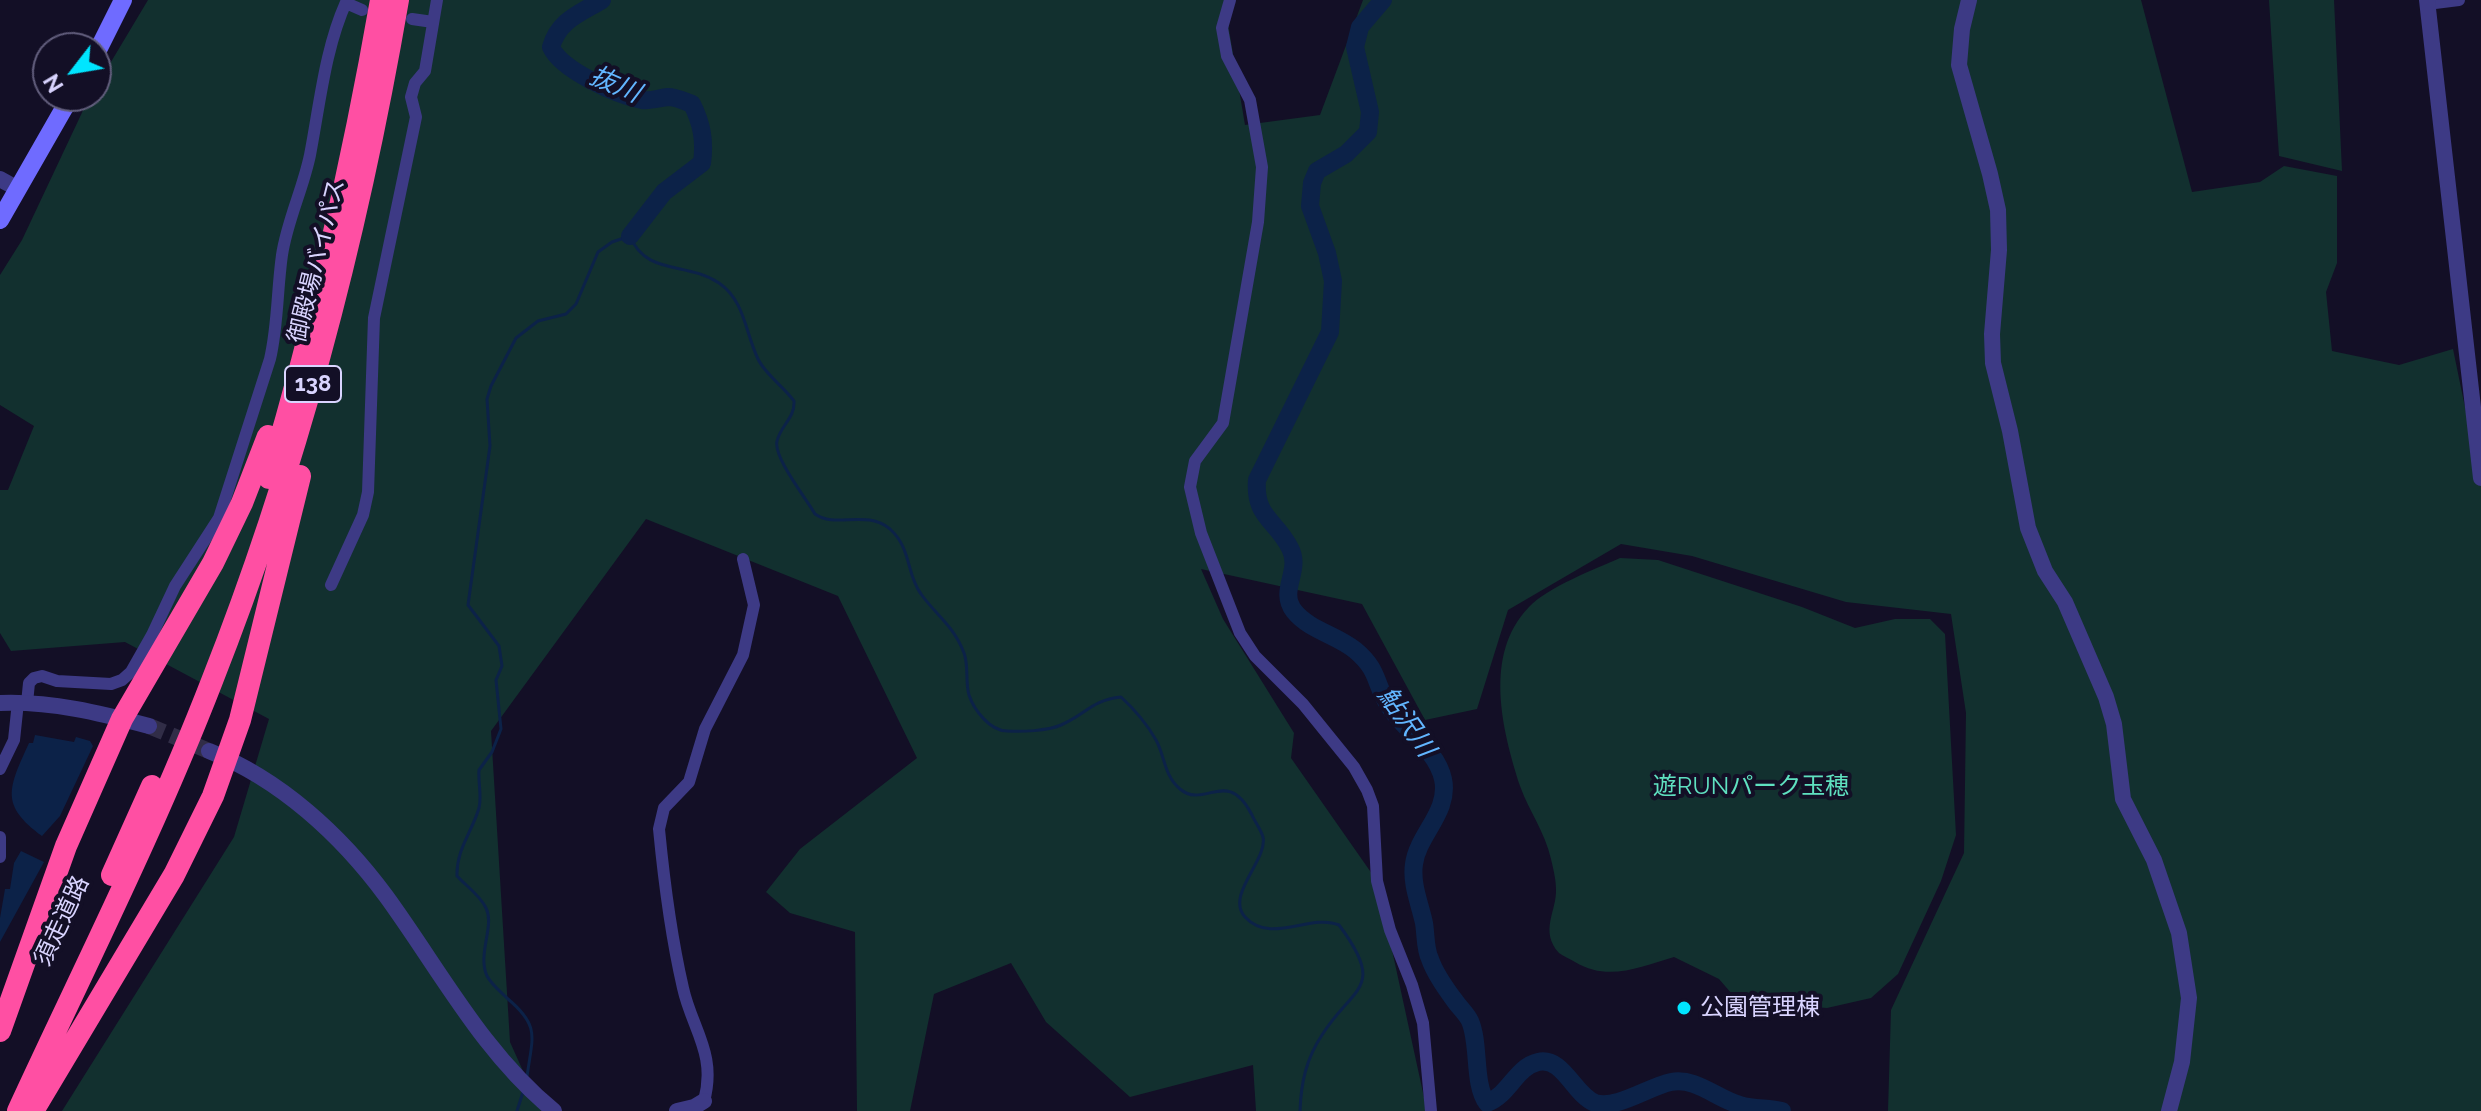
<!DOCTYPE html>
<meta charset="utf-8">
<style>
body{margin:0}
#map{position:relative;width:2481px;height:1111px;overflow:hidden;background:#130f26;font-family:Raleway,sans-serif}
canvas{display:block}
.north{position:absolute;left:32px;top:32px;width:80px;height:80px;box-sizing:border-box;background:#130f26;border:2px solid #625e7d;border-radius:50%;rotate:239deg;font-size:22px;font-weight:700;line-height:32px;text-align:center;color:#d9d4ff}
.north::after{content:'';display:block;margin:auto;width:28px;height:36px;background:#00e5ff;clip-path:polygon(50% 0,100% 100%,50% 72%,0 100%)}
</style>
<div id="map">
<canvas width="2481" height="1111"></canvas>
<div class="north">N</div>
</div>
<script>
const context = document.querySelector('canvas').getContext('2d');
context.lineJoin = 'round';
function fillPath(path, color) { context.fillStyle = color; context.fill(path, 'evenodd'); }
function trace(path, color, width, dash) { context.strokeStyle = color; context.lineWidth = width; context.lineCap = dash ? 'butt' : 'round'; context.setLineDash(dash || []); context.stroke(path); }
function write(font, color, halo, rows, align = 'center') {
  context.font = font + ' Raleway,"Noto Sans JP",sans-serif'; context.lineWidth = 8; context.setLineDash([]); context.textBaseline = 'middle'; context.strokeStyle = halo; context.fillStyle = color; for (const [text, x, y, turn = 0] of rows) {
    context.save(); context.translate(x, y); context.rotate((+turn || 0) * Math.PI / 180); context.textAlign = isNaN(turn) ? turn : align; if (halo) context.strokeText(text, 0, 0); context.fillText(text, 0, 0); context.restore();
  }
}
fillPath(new Path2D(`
 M148,0h1076l21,125 75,-10 43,-115h778l51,192 68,-10 24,-16 53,10v87l-11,29 6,59 67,14 54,-16 28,136v626h-593l3,-101 73,-157 2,-140 -15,-99 -105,-12 -154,-46 -71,-12 -113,66 -31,99 -52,11 -63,-116 -161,-35 22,50 71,114 -3,25 86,123 50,230h-171l-3,-46 -123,32 -84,-75 -35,-59 -77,31 -24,117h-53l-2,-179 -65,-19 -24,-21 34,-43 117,-91 -79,-162 -192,-77 -155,212 19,311 31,69h-479l172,-274 35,-118 -144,-77 -114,9 -11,-18v-143h8l26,-64 -34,-21v-130l22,-35 65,-138 3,-6h6v-9z
 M2269,0h65l8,171 -63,-15z
 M1620,558l38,2 144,47 53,21 40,-9h35l15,15 11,201 -15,46 -43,93 -27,24 -44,10 -67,-5 -28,-9 -13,-15 -45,-22c-34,10 -66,25 -99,5 -5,-3 -12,-6 -16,-9 -20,-22 -2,-42 -3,-64 0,-10 -3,-21 -5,-30 -6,-27 -22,-48 -31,-73 -18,-56 -37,-132 9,-179 19,-20 66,-38 91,-49z`), '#12302f');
fillPath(new Path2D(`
 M35,735l39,7 2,-5 14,4 3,5 -33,70 -18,20c-42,-31 -34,-47 -13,-93h4z
 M21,851l23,11 -44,80v-24l5,-29h5l4,-26z`), '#0c2248');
trace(new Path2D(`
 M527,1077c5,-40 14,-50 -19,-78 -6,-6 -17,-15 -21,-23 -10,-22 8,-50 -1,-68 -6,-13 -20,-22 -29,-32 -1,-26 15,-44 22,-68 3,-12 -1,-25 0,-38l13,-18 9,-23 -5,-49 6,-14 -3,-20 -31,-41 22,-159 -3,-47 4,-13 25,-48 22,-17 28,-7 10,-10 22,-52 14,-10 18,-6c16,40 56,25 89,47 26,18 26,49 39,76 7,15 26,28 36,42 1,17 -13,24 -17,40 -4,16 29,57 38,73 21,15 51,-5 75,15 22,20 16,45 31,65 15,21 33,32 43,59 5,13 1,29 5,42 5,15 21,36 38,36 15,1 40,0 54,-6 24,-10 31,-25 60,-28 13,12 26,27 35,43 9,16 8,36 24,49 25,21 47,-23 72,26 3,7 9,15 11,22 5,23 -38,58 -18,80 26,28 65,-4 94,8 48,64 14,61 -17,110 -16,24 -21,48 -22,76
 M517,1111l6,-19`), '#0c2248', 3);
trace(new Path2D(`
 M602,0c-23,14 -43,20 -51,47 10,23 66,48 91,53 9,1 17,-2 26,-3 8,0 16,4 24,7 10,20 13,37 10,59l-38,29 -34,44
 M1383,0l-23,27 -5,20 15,65 -2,20 -22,22 -29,17 -5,12 -2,23 17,47 6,28 -3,51 -73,148c-3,37 19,40 33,68 12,23 -12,42 4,63 15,19 43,24 61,39 25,21 19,33 34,56 16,25 47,43 54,73 7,33 -25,55 -29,85 -3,20 6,40 10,59 2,12 1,26 6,36 5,15 16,30 25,42 4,6 12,13 15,20 10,23 3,63 17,82 22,-8 29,-36 51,-41 25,-6 36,33 57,41 21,7 55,-17 76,-21 25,-5 46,17 69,23 13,4 28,3 42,6`), '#0c2248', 18);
trace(new Path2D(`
 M149,726l60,25`), '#312d47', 16, [16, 8]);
trace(new Path2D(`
 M1230,0l-8,28 5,28 23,44 12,67 -4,55 -35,201 -28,38 -5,26 11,46 39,100 15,23 48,48 51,63 13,23 6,16 4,75 13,49 22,55 11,38 8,88
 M346,3l16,7
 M2427,4l32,-4
 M412,19l21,3
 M331,585l32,-70 5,-23 6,-174 42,-201 -5,-20 4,-14 10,-12 12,-71
 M27,703l2,-20 5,-5 8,-2 15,5 54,3 11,-4 9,-8 21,-37 23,-49 44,-68 51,-159c8,-34 7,-69 12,-104 5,-34 21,-66 28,-100 10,-52 15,-107 37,-155
 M0,769l14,-29 4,-38
 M0,837v20
 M704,1101c13,-47 -12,-72 -21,-113 -12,-52 -19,-107 -24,-159l5,-21 25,-26 16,-53 38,-74 11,-50 -11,-46`), '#3d3a85', 12);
trace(new Path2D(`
 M1969,0l-7,29 -3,36 31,109 8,36 1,40 -7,84 1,29 17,68 18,97 17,43 20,31 41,95 8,27 9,75 31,61 25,73 10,65 -7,64 -13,49
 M2427,0l54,478
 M0,179l18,10
 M0,703c51,-2 100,10 149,23
 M209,751c71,28 132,84 177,145 54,74 96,156 168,215
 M677,1111l17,-4 10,-6`), '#3d3a85', 16);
trace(new Path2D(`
 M96,54l27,-54
 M0,220l71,-124`), '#6f6bff', 18);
trace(new Path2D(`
 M269,478c47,-157 84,-317 112,-478
 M112,875l40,-89
 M0,1031l66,-185 56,-127 91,-156 29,-60 26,-67
 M18,1111c66,-143 137,-283 194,-430 87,-220 146,-448 186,-681
 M33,1111l141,-236 39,-79 27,-76 60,-244`), '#ff4fa3', 22);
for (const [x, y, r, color] of [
 [1684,1008,8,"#00e5ff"]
]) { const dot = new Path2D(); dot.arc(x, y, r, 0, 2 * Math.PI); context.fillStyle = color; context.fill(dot); trace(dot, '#130f26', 3); }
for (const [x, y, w] of [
 [313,384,56]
]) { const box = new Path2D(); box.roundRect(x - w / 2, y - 18, w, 36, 6); context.fillStyle = '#130f26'; context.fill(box); trace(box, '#d9d4ff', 2); }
write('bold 22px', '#d9d4ff', null, [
 ["138",313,384]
]);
write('24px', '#d9d4ff', '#130f26', [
 ["御殿場バイパス",317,261,-76],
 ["須走道路",62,921,-65]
]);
write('24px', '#5fe0c0', '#130f26', [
 ["遊RUNパーク玉穂",1751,787]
]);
write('24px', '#d9d4ff', '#130f26', [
 ["公園管理棟",1700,1008]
], 'left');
write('italic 26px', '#62b6ff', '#130f26', [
 ["抜川",615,85,23],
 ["鮎沢川",1406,722,55]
]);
</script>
